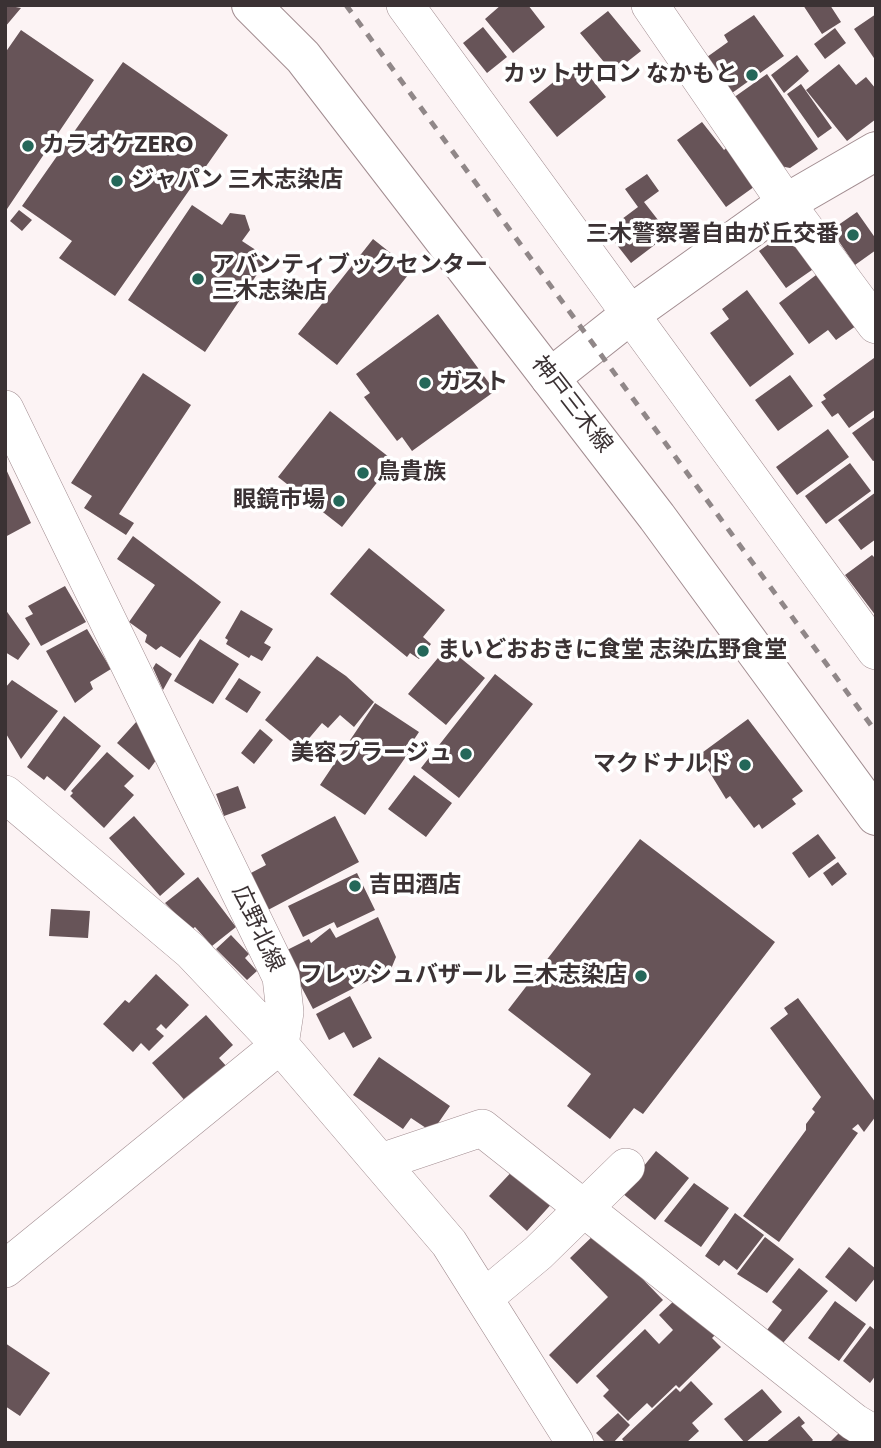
<!DOCTYPE html>
<meta charset="utf-8">
<style>
body{margin:0}
#map{position:relative;width:881px;height:1448px;overflow:hidden;background:#fcf3f4;font-family:Poppins,sans-serif}
canvas{display:block}
.frame{position:absolute;inset:0;border:7px solid #3b3234;pointer-events:none}
</style>
<div id="map">
<canvas width="881" height="1448"></canvas>
<div class="frame"></div>
</div>
<script>
const context = document.querySelector('canvas').getContext('2d');
context.lineJoin = 'round';
function fillPath(path, color) { context.fillStyle = color; context.fill(path, 'evenodd'); }
function trace(path, color, width, dash) { context.strokeStyle = color; context.lineWidth = width; context.lineCap = dash ? 'butt' : 'round'; context.setLineDash(dash || []); context.stroke(path); }
function write(font, color, halo, rows, align = 'center') {
  context.font = font + ' Poppins,"Noto Sans JP",sans-serif'; context.lineWidth = 7; context.setLineDash([]); context.textBaseline = 'middle'; context.strokeStyle = halo; context.fillStyle = color; for (const [text, x, y, turn = 0] of rows) {
    context.save(); context.translate(x, y); context.rotate((+turn || 0) * Math.PI / 180); context.textAlign = isNaN(turn) ? turn : align; if (halo) context.strokeText(text, 0, 0); context.fillText(text, 0, 0); context.restore();
  }
}
fillPath(new Path2D(`
 M5,5l16,3 -16,19z
 M501,5h27l17,22 -32,26 -28,-34z
 M803,5h27l11,17 -19,12z
 M608,11l33,40 -28,22 -33,-40z
 M876,14v47l-22,-32z
 M754,15l30,41 -52,37 -25,-36 21,-15 -4,-7z
 M483,27l24,30 -20,16 -24,-30z
 M835,28l11,15 -21,16 -11,-15z
 M21,30l73,50 -89,132v-159z
 M797,55l12,16 -25,22 -13,-18z
 M123,62l105,73 -113,161 -56,-38 13,-17 -50,-35z
 M578,62l28,35 -49,40 -28,-35z
 M839,64l17,21 10,-8 10,12v30l-29,22 -41,-51z
 M767,74l51,75 -28,19 -10,-2 -47,-68z
 M801,84l31,44 -14,10 -31,-44z
 M702,122l22,28 6,-5 28,39 -32,23 -49,-67z
 M647,174l12,17 -15,11 25,32 -38,29 -25,-32 32,-24 -13,-18z
 M192,205l30,20 8,-12 15,2 5,15 -8,11 26,17 -63,94 -77,-52z
 M19,210l13,10 -10,11 -12,-10z
 M857,212l19,27v11l-21,15 -24,-35z
 M794,226l28,37 -36,25 -27,-37z
 M373,239l39,31 -75,95 -39,-31z
 M824,269l39,52 -27,19 -8,-10 -19,14 -30,-41z
 M747,290l47,64 -44,33 -40,-54 19,-14 -7,-10z
 M438,314l57,77 -83,60 -10,-14 -5,4 -33,-44 6,-4 -14,-19z
 M874,358l2,51 -27,19 -11,-15 -6,4 -11,-15 5,-3 -3,-4z
 M143,373l48,32 -72,109 15,9 -8,12 -42,-27 8,-12 -21,-13z
 M790,375l23,31 -35,25 -23,-31z
 M330,411l64,50 -52,66 -64,-50z
 M876,416v44l-3,1 -21,-28z
 M828,429l21,28 -52,38 -21,-28z
 M850,463l21,28 -45,33 -21,-28z
 M5,467l26,56 -26,14z
 M876,492v47l-15,11 -23,-30z
 M133,536l88,66 -41,56 -19,-12 -5,4 -11,-8 2,-7 -18,-13 26,-37 -38,-26z
 M369,548l76,62 -22,27 8,7 -12,15 -9,-6 -3,4 -77,-63z
 M872,555l4,4v57l-31,-41z
 M65,586l21,36 -45,24 -16,-28 8,-4 -5,-8z
 M5,609l25,35 -12,16 -13,-8z
 M241,610l32,19 -9,14 7,4 -9,14 -11,-6 -2,3 -23,-14 2,-4 -3,-2z
 M87,629l24,40 -21,13 3,7 -18,14 -29,-52z
 M200,639l39,25 -26,40 -39,-23z
 M447,647l38,31 -39,47 -38,-31z
 M317,656l29,20 28,26 -20,25 -14,-12 -12,13 -6,-5 -22,26 -35,-29z
 M156,663l16,11 -9,16 -10,-22z
 M495,674l38,30 -74,94 -38,-30z
 M239,678l22,14 -14,21 -22,-14z
 M12,680l46,31 -37,48 -16,-27v-44z
 M375,703l44,29 -10,15 3,1 -47,67 -45,-30z
 M64,716l37,30 -36,45 -18,-15 -3,4 -17,-13z
 M748,719l55,72 -11,8 4,5 -34,25 -3,-5 -5,4 -24,-32 -4,3 -27,-44z
 M137,721l22,35 -10,14 -32,-27z
 M260,729l13,11 -19,24 -13,-11z
 M107,752l27,24 -10,10 10,9 -30,33 -34,-32 3,-3 -2,-2z
 M414,775l38,28 -26,34 -38,-28z
 M238,786l8,22 -22,8 -8,-22z
 M134,816l51,58 -25,22 -51,-58z
 M335,816l24,46 -91,48 -19,-36 17,-9 -5,-10z
 M818,834l18,24 -27,20 -17,-25z
 M640,839l135,103 -132,172 -9,-6 -24,31 -43,-33 24,-32 -83,-64z
 M838,862l9,12 -15,12 -9,-13z
 M357,873l18,37 -38,18 -3,-6 -31,15 -15,-31z
 M198,877l38,50 -24,19 -17,-19 -4,3 -26,-27z
 M51,909l39,2 -2,27 -39,-2z
 M378,917l18,40 -5,12 -78,40 -30,-57 26,-13 2,4 19,-15 6,10z
 M231,935l18,19 -4,4 12,13 -10,9 -31,-31z
 M156,974l33,31 -23,24 -5,-5 -5,5 8,7 -15,15 -8,-8 -8,9 -30,-28 22,-24 4,3z
 M350,996l22,42 -19,10 -9,-16 -15,8 -13,-26z
 M798,998l78,105v13l-12,16 -6,-8 -6,5 6,4 -79,109 -36,-26 63,-86v-6l9,-12 -3,-3 9,-12 -51,-69 18,-14 -4,-6z
 M206,1015l27,30 -14,13 9,10 -41,35 -35,-40z
 M379,1057l71,49 -18,26 -21,-14 -8,11 -50,-34z
 M656,1151l33,27 -34,42 -33,-27z
 M517,1166l38,34 -28,31 -38,-35z
 M694,1183l35,25 -28,39 -37,-26z
 M735,1213l29,22 -27,35 -13,-10 -5,6 -14,-10z
 M597,1232l66,68 -86,84 -28,-29 59,-58 -38,-39z
 M765,1237l29,22 -27,34 -30,-19z
 M849,1247l27,22v8l-20,25 -31,-25z
 M799,1268l29,23 -45,52 -16,-13 15,-20 -10,-8z
 M678,1297l40,35 -6,6 9,9 -42,41 -3,-3 -24,23 -5,-5 -19,18 -25,-25 6,-6 -13,-14 49,-47 14,15 14,-14 -14,-15z
 M835,1301l31,23 -27,37 -31,-23z
 M870,1326l6,5v44l-6,8 -27,-22z
 M5,1343l45,30 -30,43 -15,-10z
 M691,1381l22,23 -21,19 7,8 -13,12h-61l-3,-4 54,-51 4,4z
 M762,1389l20,23 -37,31 -21,-24z
 M618,1413l12,12 -17,18h-7l-10,-10z
 M799,1416l6,7 -4,3 12,14 -3,3h-45z
 M846,1426l17,17h-34z`), '#675458');
const street = new Path2D(`
 M405,5l471,646
 M650,5l136,198 90,122
 M5,409l276,568 4,35 -5,33 169,198 126,200
 M5,794l186,157 89,94 -275,224
 M381,1162l101,-34 372,294 22,13
 M484,1298l54,-45 88,-86`);
const secondary = new Path2D(`
 M550,378l81,-64 155,-111 90,-52`);
const primary = new Path2D(`
 M251,5l52,52 354,460 219,299`);
trace(street, '#a28d91', 38);
trace(secondary, '#a28d91', 40);
trace(primary, '#a28d91', 40);
trace(street, '#fff', 37);
trace(secondary, '#fff', 38);
trace(primary, '#fff', 38);
trace(new Path2D(`
 M346,5l530,727`), '#908788', 5, [9, 9]);
for (const [x, y, r, color] of [
 [752,75,7,"#246759"],
 [28,146,7,"#246759"],
 [117,181,7,"#246759"],
 [853,235,7,"#246759"],
 [198,279,7,"#246759"],
 [425,383,7,"#246759"],
 [363,473,7,"#246759"],
 [339,501,7,"#246759"],
 [423,651,7,"#246759"],
 [466,754,7,"#246759"],
 [745,765,7,"#246759"],
 [355,886,7,"#246759"],
 [641,976,7,"#246759"]
]) { const dot = new Path2D(); dot.arc(x, y, r, 0, 2 * Math.PI); context.fillStyle = color; context.fill(dot); trace(dot, '#fff', 2.5); }
write('bold 23px', '#3b3234', '#fff', [
 ["カットサロン なかもと",738,75,"right"],
 ["カラオケZERO",42,146],
 ["ジャパン 三木志染店",131,181],
 ["三木警察署自由が丘交番",839,235,"right"],
 ["アバンティブックセンター",212,266],
 ["三木志染店",212,292],
 ["ガスト",439,383],
 ["鳥貴族",377,473],
 ["眼鏡市場",325,501,"right"],
 ["まいどおおきに食堂 志染広野食堂",437,651],
 ["美容プラージュ",452,754,"right"],
 ["マクドナルド",731,765,"right"],
 ["吉田酒店",369,886],
 ["フレッシュバザール 三木志染店",627,976,"right"]
], 'left');
write('23px', '#3b3234', '#fff', [
 ["神戸三木線",571,405,52],
 ["広野北線",257,929,65]
]);
</script>
